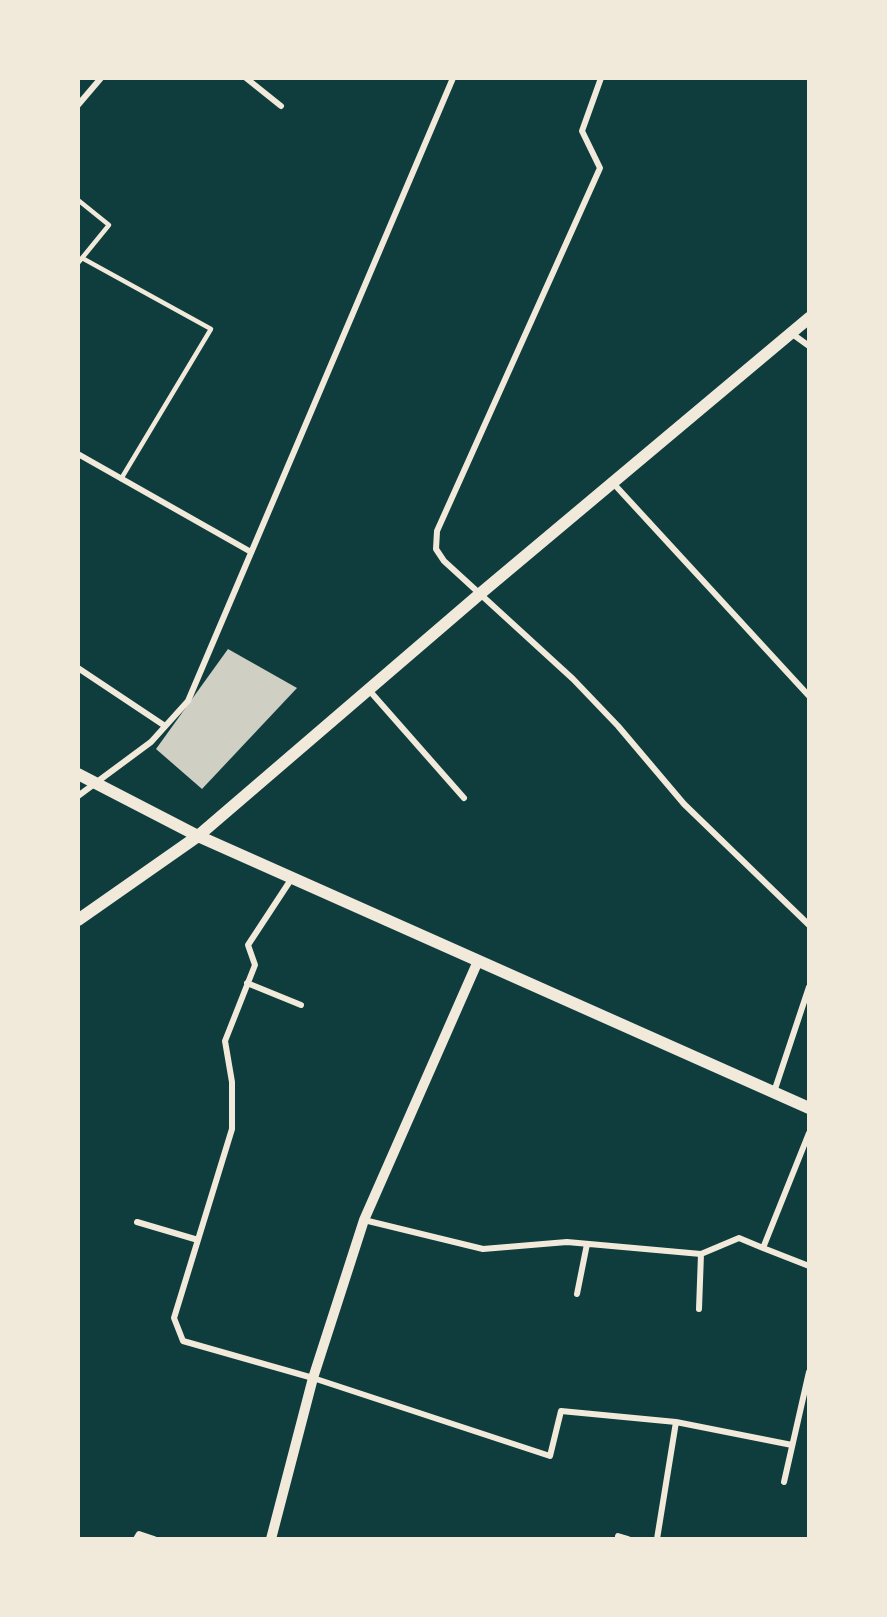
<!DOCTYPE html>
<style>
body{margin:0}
#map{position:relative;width:887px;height:1617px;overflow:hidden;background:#0f3d3e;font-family:Jost,sans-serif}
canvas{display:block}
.frame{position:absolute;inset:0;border:80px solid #f1e9da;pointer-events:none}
</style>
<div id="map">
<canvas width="887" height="1617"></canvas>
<div class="frame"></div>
</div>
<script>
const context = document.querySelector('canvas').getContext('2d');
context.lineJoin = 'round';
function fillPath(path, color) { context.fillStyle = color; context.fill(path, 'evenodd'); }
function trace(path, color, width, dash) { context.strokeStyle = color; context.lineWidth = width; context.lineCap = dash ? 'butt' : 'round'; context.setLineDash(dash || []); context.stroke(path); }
fillPath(new Path2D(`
 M228,649l69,39 -95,101 -46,-40z`), '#cfcfc3');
trace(new Path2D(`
 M78,200l31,25 -31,38
 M82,258l129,71 -90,150`), '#f1e9da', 4.5);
trace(new Path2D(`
 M246,78l35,28
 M601,78l-19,53 18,37 -163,363 -1,18 8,12 129,118 45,47 66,78 125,121
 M78,105l23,-27
 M791,333l18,13
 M78,454l173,98
 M613,483l196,213
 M78,668l87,58
 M368,689l96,109
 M78,796l73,-54 37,-41 265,-623
 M292,878l-44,67 7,20 -30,76 7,41v47l-58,189 9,23 130,37 237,78 11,-45 115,11 116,23
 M247,983l54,22
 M774,1092l35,-105
 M809,1133l-46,115 46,18
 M364,1220l119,29 84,-7 134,12 38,-16 24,10
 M137,1222l61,18
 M577,1294l10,-50
 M699,1309l2,-55
 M784,1482l25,-110
 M618,1536l10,3
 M136,1539l3,-5 15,5
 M657,1539l19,-117`), '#f1e9da', 6);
trace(new Path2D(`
 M271,1539l42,-161 51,-158 114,-259`), '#f1e9da', 10);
trace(new Path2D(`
 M78,774l120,62 611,272
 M78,920l120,-84 283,-243 328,-275`), '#f1e9da', 12);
</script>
